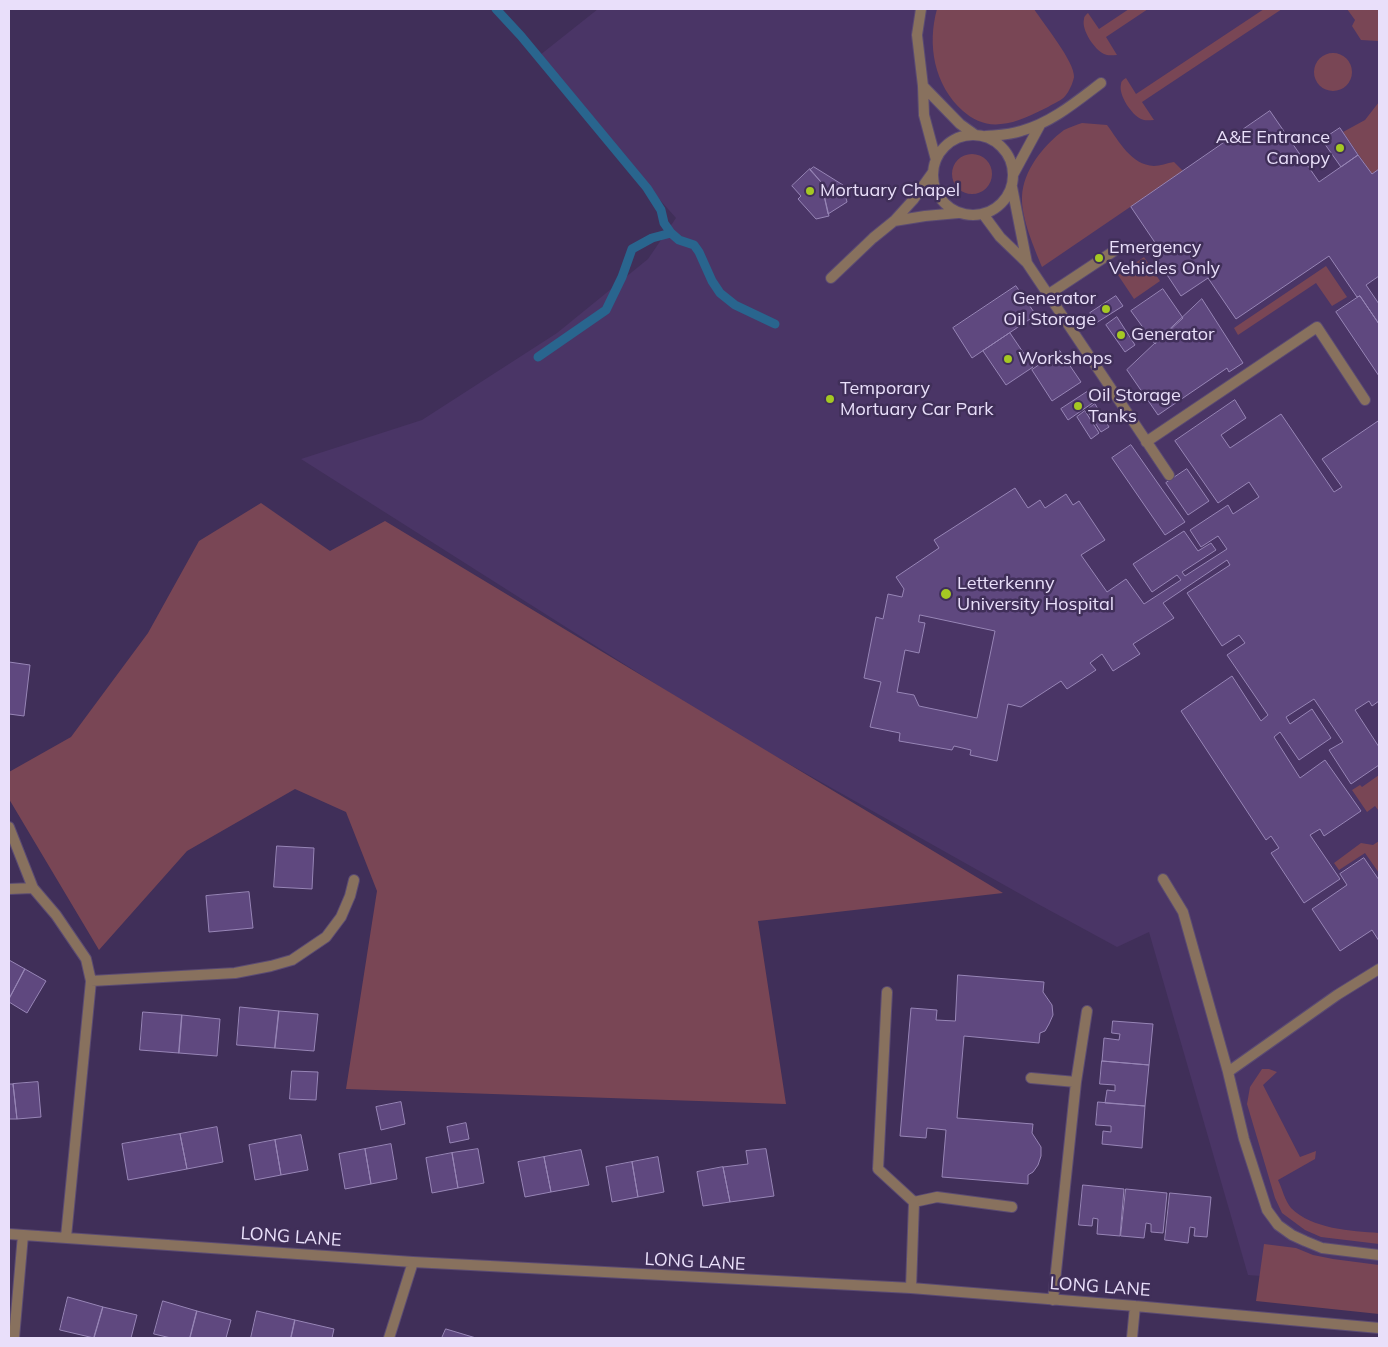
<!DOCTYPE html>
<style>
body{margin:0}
#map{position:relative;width:1388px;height:1347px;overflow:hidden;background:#402f59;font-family:Mulish,sans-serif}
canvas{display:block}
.frame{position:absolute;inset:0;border:10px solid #e9dffa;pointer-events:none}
</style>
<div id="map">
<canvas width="1388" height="1347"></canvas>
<div class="frame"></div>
</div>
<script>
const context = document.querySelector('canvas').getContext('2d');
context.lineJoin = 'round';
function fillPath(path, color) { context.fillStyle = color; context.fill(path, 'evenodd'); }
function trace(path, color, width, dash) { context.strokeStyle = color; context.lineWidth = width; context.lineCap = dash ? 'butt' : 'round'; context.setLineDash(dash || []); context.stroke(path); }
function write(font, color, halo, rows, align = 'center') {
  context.font = font + ' Mulish,sans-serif'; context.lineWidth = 5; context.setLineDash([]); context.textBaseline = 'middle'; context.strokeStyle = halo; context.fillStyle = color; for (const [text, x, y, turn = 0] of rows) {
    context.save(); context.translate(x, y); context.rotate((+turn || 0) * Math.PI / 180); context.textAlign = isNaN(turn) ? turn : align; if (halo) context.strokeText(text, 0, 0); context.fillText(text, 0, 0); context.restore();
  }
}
fillPath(new Path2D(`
 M598,9h781v1276l-131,-10 -99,-343 -32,15 -79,-43 -313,-176 -424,-269 121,-39 135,-87 91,-74 28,-41 -141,-159z`), '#4a3566');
fillPath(new Path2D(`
 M937,9h97c9,14 41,53 40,68 0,1 -2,7 -2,7 -7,16 -10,15 -24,23 -15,7 -31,16 -47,17 -14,2 -28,-4 -38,-13 -29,-26 -36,-66 -26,-102z
 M1129,9h19l-42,28 11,18c-5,0 -9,1 -13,-1 -9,-4 -23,-24 -20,-35 0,-3 2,-4 4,-6l11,16z
 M1264,9h18l-140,93 12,18c-5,0 -9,1 -13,-1 -9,-4 -23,-24 -20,-35 0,-3 2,-4 5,-6l10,16z
 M1347,9h32v32l-18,-1 -9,-14 3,-6z
 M1314 72a19 19 0 1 1 38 0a19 19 0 1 1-38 0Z
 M1379,102v67l-7,5 -29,-42 22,-12z
 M1082,123l25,2c12,16 24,40 47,41 6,0 13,-3 20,-4l9,9 -141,96c-8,-19 -21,-50 -20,-70 1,-27 22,-52 42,-67 6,-3 12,-5 18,-7z
 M952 174a20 20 0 1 1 40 0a20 20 0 1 1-40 0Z
 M1144,257l16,24 -26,18 -16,-24z
 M1326,266l21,31 -15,9 -16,-23 -78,52 -4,-7z
 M261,503l69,48 55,-30 618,372 -245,28 28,183 -440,-15 31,-198 -31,-79 -51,-23 -108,62 -88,99 -90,-151v-27l62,-35 77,-104 51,-92z
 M1379,775v36l-4,-5 -8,6 -15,-22 8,-5 2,2z
 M1379,841v32l-14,-20 -26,17 -5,-7 27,-20 12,2z
 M1262,1069h7l8,3 -14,13 37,72 16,-6 -1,8 -37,21c4,8 7,21 13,28 21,21 60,23 88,25v11l-58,-7 -16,-7 -23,-17 -7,-15 -28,-94 3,-17z
 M1264,1244l32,4 17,7 20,4 46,6v49l-123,-13z`), '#794655');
trace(new Path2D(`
 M496,9l25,27 126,152 14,22 3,13 7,10 8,7 15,5 5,7 13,29 8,12 15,12 40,19
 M538,357l68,-47 16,-33 10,-28 20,-11 19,-5`), '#29658e', 9);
const building = new Path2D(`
 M1270,111l49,71 39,-27 14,19 7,-5v107l-13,9 13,19v20l-19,-28 -3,1 -28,-41 -93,63 -28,-41 -27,18 -29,-44 6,-5 -27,-40z
 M1340,128l18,27 -17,12 -19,-27z
 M814,167l29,18 4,17 -19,12 -7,-32 -11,-12z
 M810,169l11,13 8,34 -13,3 -18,-20 3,-3 -9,-10z
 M1016,286l20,29 -64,43 -19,-30z
 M1163,289l20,29 -28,26 -24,-33z
 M1116,296l7,10 -27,17 -6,-10z
 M1360,296l19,28v52l-43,-64z
 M1202,299l41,64 -14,9 -2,-4 -69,47 -31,-45z
 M1117,317l18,28 -10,7 -19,-27z
 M1010,333l23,34 -27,18 -23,-34z
 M1060,351l21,31 -29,19 -20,-31z
 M1087,392l7,10 -26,18 -7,-11z
 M1235,400l11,18 -25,17 9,13 51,-34 53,78 8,-5 -20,-28 56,-38 1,2v278l-7,5 -3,-5 -14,9 24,37v18l-28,19 -22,-34 14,-8 -29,-43 -28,18 4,7 22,-15 19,29 -32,22 -19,-28 -6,5 26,41 25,-18 36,51 -37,25 -4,-7 -10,6 30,44 -36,24 -33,-50 8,-5 -8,-12 -5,4 -85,-129 51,-35 29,45 7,-6 -41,-60 18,-12 -6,-8 -17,11 -35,-53 43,-28 -3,-5 -64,43 11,15 -41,26 7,10 -27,17 -11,-17 -12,9 6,7 -29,19 -6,-8 -40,26 -13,-3 -11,57 -27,-6 1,-5 -17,-4 -2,4 -53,-9 1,-8 -30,-6 11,-45 -17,-4 12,-61 7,2 5,-25 14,3 2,-8 -8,-12 43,-29 -5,-8 81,-52 13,20 12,-8 5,8 21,-14 7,11 6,-4 26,39 -24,15 26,37 19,-13 18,25 37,-24 -4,-5 -25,17 -19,-28 51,-33 14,20 13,-8 5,7 -34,22 3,4 42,-27 -9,-13 -17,11 -11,-17 38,-25 5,9 26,-17 -10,-15 -31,21 -43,-62zM920,615l75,16 -18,87 -58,-12 -5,-11 -17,-3 8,-42 14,3 6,-30 -6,-1z
 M1095,404l14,23 -8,5 -14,-22z
 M1085,411l14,22 -8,6 -14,-22z
 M1131,445l54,77 -20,13 -53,-77z
 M1187,469l22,32 -21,14 -22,-32z
 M9,662l21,3 -6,51 -15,-2z
 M277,846l37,2 -2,41 -38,-2z
 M1364,858l15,22v61l-7,-11 -32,21 -28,-42 35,-24 -7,-11z
 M249,892l4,36 -44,4 -3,-36z
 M9,960l16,9 -16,30z
 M25,969l21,12 -19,32 -18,-11v-3z
 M958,975l86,7 -1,10 9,13 1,10 -4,9 -4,7 -5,2 -1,10 -75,-7 -7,82 76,6 -1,9 9,14v9l-3,9 -5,7 -5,3v9l-86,-7 4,-47 -19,-2 -1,10 -26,-2 11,-128 26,2 -1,10 19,1z
 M240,1007l39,4 -4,37 -38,-3z
 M279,1011l39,3 -4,37 -39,-3z
 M143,1012l39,3 -3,38 -39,-3z
 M182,1015l38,4 -3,37 -38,-3z
 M1113,1021l40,3 -4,41 -47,-4 2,-23 15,2 1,-6 -8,-1z
 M1102,1061l47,4 -4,41 -40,-3 2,-13 8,1v-6l-15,-1z
 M292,1071l26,1 -2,28 -26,-1z
 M38,1082l3,35 -24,2 -4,-35z
 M9,1084h4l4,35h-8z
 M401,1102l4,22 -24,6 -5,-23z
 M1098,1102l47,4 -3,42 -40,-4 1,-13 8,1v-6l-15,-1z
 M466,1123l3,16 -19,4 -3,-16z
 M217,1127l6,35 -36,7 -7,-35z
 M180,1134l7,35 -59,11 -6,-36z
 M301,1135l7,35 -27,5 -6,-35z
 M275,1140l6,35 -26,5 -6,-35z
 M391,1144l6,35 -26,5 -6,-35z
 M365,1149l6,35 -26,5 -6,-35z
 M478,1149l6,34 -26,5 -6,-35z
 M766,1149l8,47 -44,6 -7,-35 25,-3 -2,-13z
 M581,1150l8,35 -38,7 -7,-35z
 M452,1153l6,35 -26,5 -6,-35z
 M544,1157l7,35 -26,5 -7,-35z
 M658,1157l6,35 -26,5 -6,-35z
 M632,1162l6,35 -26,5 -6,-35z
 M723,1167l7,35 -27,4 -6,-34z
 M1083,1185l41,4 -4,47 -23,-2 1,-15 -5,-1 -1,8 -13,-1z
 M1126,1189l41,4 -4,40 -12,-1v-8l-5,-1 -2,15 -23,-2z
 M1170,1193l41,4 -4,40 -13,-1 1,-8 -5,-1 -2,16 -23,-3z
 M68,1297l35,10 -9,31 -34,-8z
 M163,1301l34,10 -7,27h-19l-17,-4z
 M103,1307l34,8 -6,23h-37z
 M197,1311l34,9 -5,18h-36z
 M257,1311l38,9 -4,18h-40z
 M295,1320l39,9 -2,9h-41z
 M446,1329l30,9h-34z`);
fillPath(building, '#5f487f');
trace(building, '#9785b6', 1);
const lane = new Path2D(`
 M921,9l-4,26 6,51 1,29 12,45
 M923,86l37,38 14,10
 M933 175a40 40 0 1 1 80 0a40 40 0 1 1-80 0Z
 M986,136c11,-1 24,-1 35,-5 30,-8 55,-29 80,-48
 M1014,173l26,-48
 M1012,187l15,76
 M983,214l17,23 27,26 142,212
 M894,221l31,-5 33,-3
 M831,278l42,-40 21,-17 19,-21 20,-28
 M1049,294l68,-45
 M1146,442l171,-115 48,73
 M1163,879l20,33 45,160 16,67 23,71 11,15 14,10 13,6 17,7 57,7
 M1228,1072l109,-77 42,-26
 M914,1202l23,-5 75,10`);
const street = new Path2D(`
 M9,827l24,61
 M9,889l24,-1 23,27 30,44 5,22 -25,256
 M91,981l144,-8 36,-7 21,-6 34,-23 15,-20 9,-21 4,-16
 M887,992l-9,177 36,33 -3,86
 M1031,1078l45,4
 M9,1234l404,28 498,26 224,18 244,22
 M1053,1300l23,-218 11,-71
 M14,1338l9,-103
 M389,1338l24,-76
 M1132,1338l3,-32`);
trace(lane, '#5b4b73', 12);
trace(street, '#5b4b73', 12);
trace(lane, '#88715e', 10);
trace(street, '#88715e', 10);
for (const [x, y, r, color] of [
 [1340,148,5,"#a5c823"],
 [810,191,5,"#a5c823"],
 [1099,258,5,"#a5c823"],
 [1106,309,5,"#a5c823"],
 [1121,335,5,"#a5c823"],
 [1008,359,5,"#a5c823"],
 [830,399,5,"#a5c823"],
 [1078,406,5,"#a5c823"],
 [946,594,6,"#a5c823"]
]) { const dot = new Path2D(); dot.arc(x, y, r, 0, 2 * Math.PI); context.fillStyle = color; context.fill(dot); trace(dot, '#402f59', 2); }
write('18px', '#e9dffa', '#402f59', [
 ["A&E Entrance",1330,138,"right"],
 ["Canopy",1330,159,"right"],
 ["Mortuary Chapel",820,191],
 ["Emergency",1109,248],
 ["Vehicles Only",1109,269],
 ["Generator",1096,299,"right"],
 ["Oil Storage",1096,320,"right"],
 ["Generator",1131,335],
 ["Workshops",1018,359],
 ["Temporary",840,389],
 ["Mortuary Car Park",840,410],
 ["Oil Storage",1088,396],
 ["Tanks",1088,417],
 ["Letterkenny",957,584],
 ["University Hospital",957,605]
], 'left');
write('18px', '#e9dffa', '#402f59', [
 ["LONG LANE",291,1237,4],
 ["LONG LANE",695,1262,3],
 ["LONG LANE",1100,1287,4]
]);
</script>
